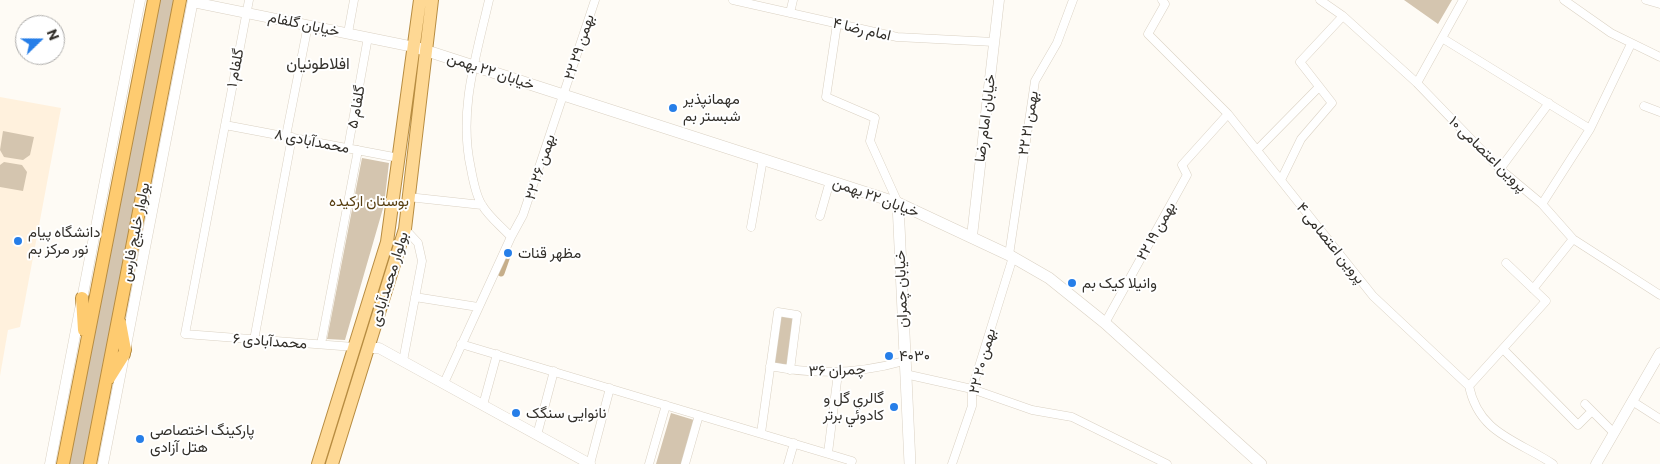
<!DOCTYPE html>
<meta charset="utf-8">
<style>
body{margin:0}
#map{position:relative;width:1660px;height:464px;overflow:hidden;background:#fefbf5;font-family:Commissioner,sans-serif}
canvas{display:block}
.north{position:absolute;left:15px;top:15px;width:50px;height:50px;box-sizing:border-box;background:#fff;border:1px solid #adacaa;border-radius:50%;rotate:68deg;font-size:14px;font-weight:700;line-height:20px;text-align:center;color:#33302b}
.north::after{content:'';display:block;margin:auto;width:18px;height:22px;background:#267ee8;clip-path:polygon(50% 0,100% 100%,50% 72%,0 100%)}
</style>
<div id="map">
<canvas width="1660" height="464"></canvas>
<div class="north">N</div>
</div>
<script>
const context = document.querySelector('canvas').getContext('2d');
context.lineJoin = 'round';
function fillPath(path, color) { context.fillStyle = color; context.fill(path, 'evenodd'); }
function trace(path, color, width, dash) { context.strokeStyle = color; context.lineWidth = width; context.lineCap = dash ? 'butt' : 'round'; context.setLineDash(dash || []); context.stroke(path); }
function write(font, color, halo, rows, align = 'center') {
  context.font = font + ' Commissioner,Vazirmatn,sans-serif'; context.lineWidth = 4; context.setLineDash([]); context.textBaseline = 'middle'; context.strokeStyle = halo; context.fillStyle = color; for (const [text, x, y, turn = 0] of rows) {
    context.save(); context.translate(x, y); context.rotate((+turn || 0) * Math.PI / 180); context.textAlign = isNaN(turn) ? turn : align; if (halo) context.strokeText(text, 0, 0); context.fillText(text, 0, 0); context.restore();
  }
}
fillPath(new Path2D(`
 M0,97l61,11 -41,219 -12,3 -8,46z`), '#fff1dd');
fillPath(new Path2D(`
 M159,0h15l-90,464h-15z
 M1404,0h48l-14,24z
 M3,131l31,6 -4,18 -7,5 -19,-3 -4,-7z
 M362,158l27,5 -5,42 -39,135 -18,-1z
 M4,162l18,3 5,7 -4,19 -23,-4v-22z
 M780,315l14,2 -6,48 -14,-2z
 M671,413l23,7 -13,44h-25z`), '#d4c5af');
trace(new Path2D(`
 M501,273l7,-20`), '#c6ae8a', 7);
const minor = new Path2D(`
 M249,0l-64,334 169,13
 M489,0c-13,57 -31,111 -18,169 2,11 5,27 11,36 7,12 20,22 29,32
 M733,0l164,37 97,5
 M1162,0l3,4 -17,30 80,80 145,182 96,90c10,48 48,54 84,78
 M1320,0l23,16 74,67
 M1463,0l-46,83 83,86 42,35 31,35 87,56
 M1564,0l47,33 49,24
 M1646,0l14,4
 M790,13l3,-13
 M837,24l-11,73 49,21 -5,23 28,62
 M348,33l6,-33
 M1442,38l148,91
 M1644,106l16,6
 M225,125l174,33
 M286,136l22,-111
 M348,148l20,-111
 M1257,150l62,-63
 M1500,169l49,-66
 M1281,180l20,-41 31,-36 -32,-41 43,-46
 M408,197l74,8
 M1542,204l48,-75 41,-85
 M820,216l10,-35
 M751,227l12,-68
 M1009,255l26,-174 22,-38 16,-43
 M1533,289l40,-50
 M415,297l63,10
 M1105,323l82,-148 -5,-10 46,-51
 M254,340l38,-203
 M321,344l37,-194
 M461,344l391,117 -1,3
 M1503,349l75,76 14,-14
 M403,361l19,-100 -4,-18 -13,-14
 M770,366c46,9 89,8 134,-5
 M905,374l67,15 60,21 40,7 95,47
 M444,383l67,-146 12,-22 72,-215
 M1469,386l77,-85 -40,-38
 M1632,401l28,18
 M1585,404l29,29
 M483,405l14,-51
 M761,433l17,-121 19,3 -7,55
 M537,435l17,-64
 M828,453l10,-80
 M590,464l20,-76
 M649,464l17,-59
 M685,464l14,-49
 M788,464l6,-21
 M952,464l20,-58v-17l41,-132`);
const tertiary = new Path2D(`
 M193,2l221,45
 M972,236l27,-236
 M368,348h11l211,116
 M50,464l90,-464
 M103,464l90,-464
 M1596,464l64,-111`);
const secondary = new Path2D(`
 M418,48l480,155 111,52 40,23 56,45 156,141
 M898,203l12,261`);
const primary = new Path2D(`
 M318,464l69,-222 33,-242
 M332,464l73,-235 27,-229`);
const trunk = new Path2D(`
 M82,298l2,32
 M120,323l5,27
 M109,378l15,-24
 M63,464l91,-464
 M90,464l90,-464`);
trace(minor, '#dad1c3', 9);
trace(tertiary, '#dad1c3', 11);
trace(secondary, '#dad1c3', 12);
trace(primary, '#b78c41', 14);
trace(trunk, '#b78c41', 14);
trace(minor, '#fff', 8);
trace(tertiary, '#fff', 10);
trace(secondary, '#fff', 11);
trace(primary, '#fed894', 12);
trace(trunk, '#fecb70', 12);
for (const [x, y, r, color] of [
 [673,108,5,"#267ee8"],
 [18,241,5,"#267ee8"],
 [508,253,5,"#267ee8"],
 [1072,283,5,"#267ee8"],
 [889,356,5,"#267ee8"],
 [894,407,5,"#267ee8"],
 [516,413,5,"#267ee8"],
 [140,439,5,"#267ee8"]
]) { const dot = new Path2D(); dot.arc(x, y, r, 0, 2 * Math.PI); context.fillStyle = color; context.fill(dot); trace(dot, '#fff', 2); }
write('15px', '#33302b', '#fff', [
 ["خیابان گلفام",304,24,12],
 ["امام رضا ۴",862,29,13],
 ["۲۲ بهمن ۲۹",579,47,-72],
 ["گلفام ۱",235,68,-79],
 ["خیابان ۲۲ بهمن",491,71,18],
 ["گلفام ۵",356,107,-80],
 ["خیابان امام رضا",985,118,-83],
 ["۲۲ بهمن ۲۱",1028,123,-81],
 ["محمدآبادی ۸",312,141,11],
 ["پروین اعتصامی ۱۰",1488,154,44],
 ["۲۲ بهمن ۲۶",540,167,-72],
 ["خیابان ۲۲ بهمن",876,197,20],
 ["۲۲ بهمن ۱۹",1156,231,-61],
 ["بولوار خلیج فارس",135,232,-79],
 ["پروین اعتصامی ۴",1331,243,51],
 ["بولوار محمدآبادی",389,279,-73],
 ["خیابان چمران",901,289,-92],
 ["محمدآبادی ۶",270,341,4],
 ["۲۲ بهمن ۲۰",982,361,-75],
 ["چمران ۳۶",837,370,-2]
]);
write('15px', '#33302b', '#fff', [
 ["مهمانپذیر",683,99],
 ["شبستر بم",683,116],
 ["دانشگاه پیام",28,232],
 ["نور مرکز بم",28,249],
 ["مظهر قنات",518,253],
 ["وانیلا کیک بم",1082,283],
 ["۴۰۳۰",899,356],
 ["گالري گل و",884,398,"right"],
 ["كادوئي برتر",884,415,"right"],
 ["نانوایی سنگک",526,413],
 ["پارکینگ اختصاصی",150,430],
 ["هتل آزادی",150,447]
], 'left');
write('15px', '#583f12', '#fff', [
 ["بوستان ارکیده",369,201]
]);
write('16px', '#33302b', '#fff', [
 ["افلاطونیان",318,64]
]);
</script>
